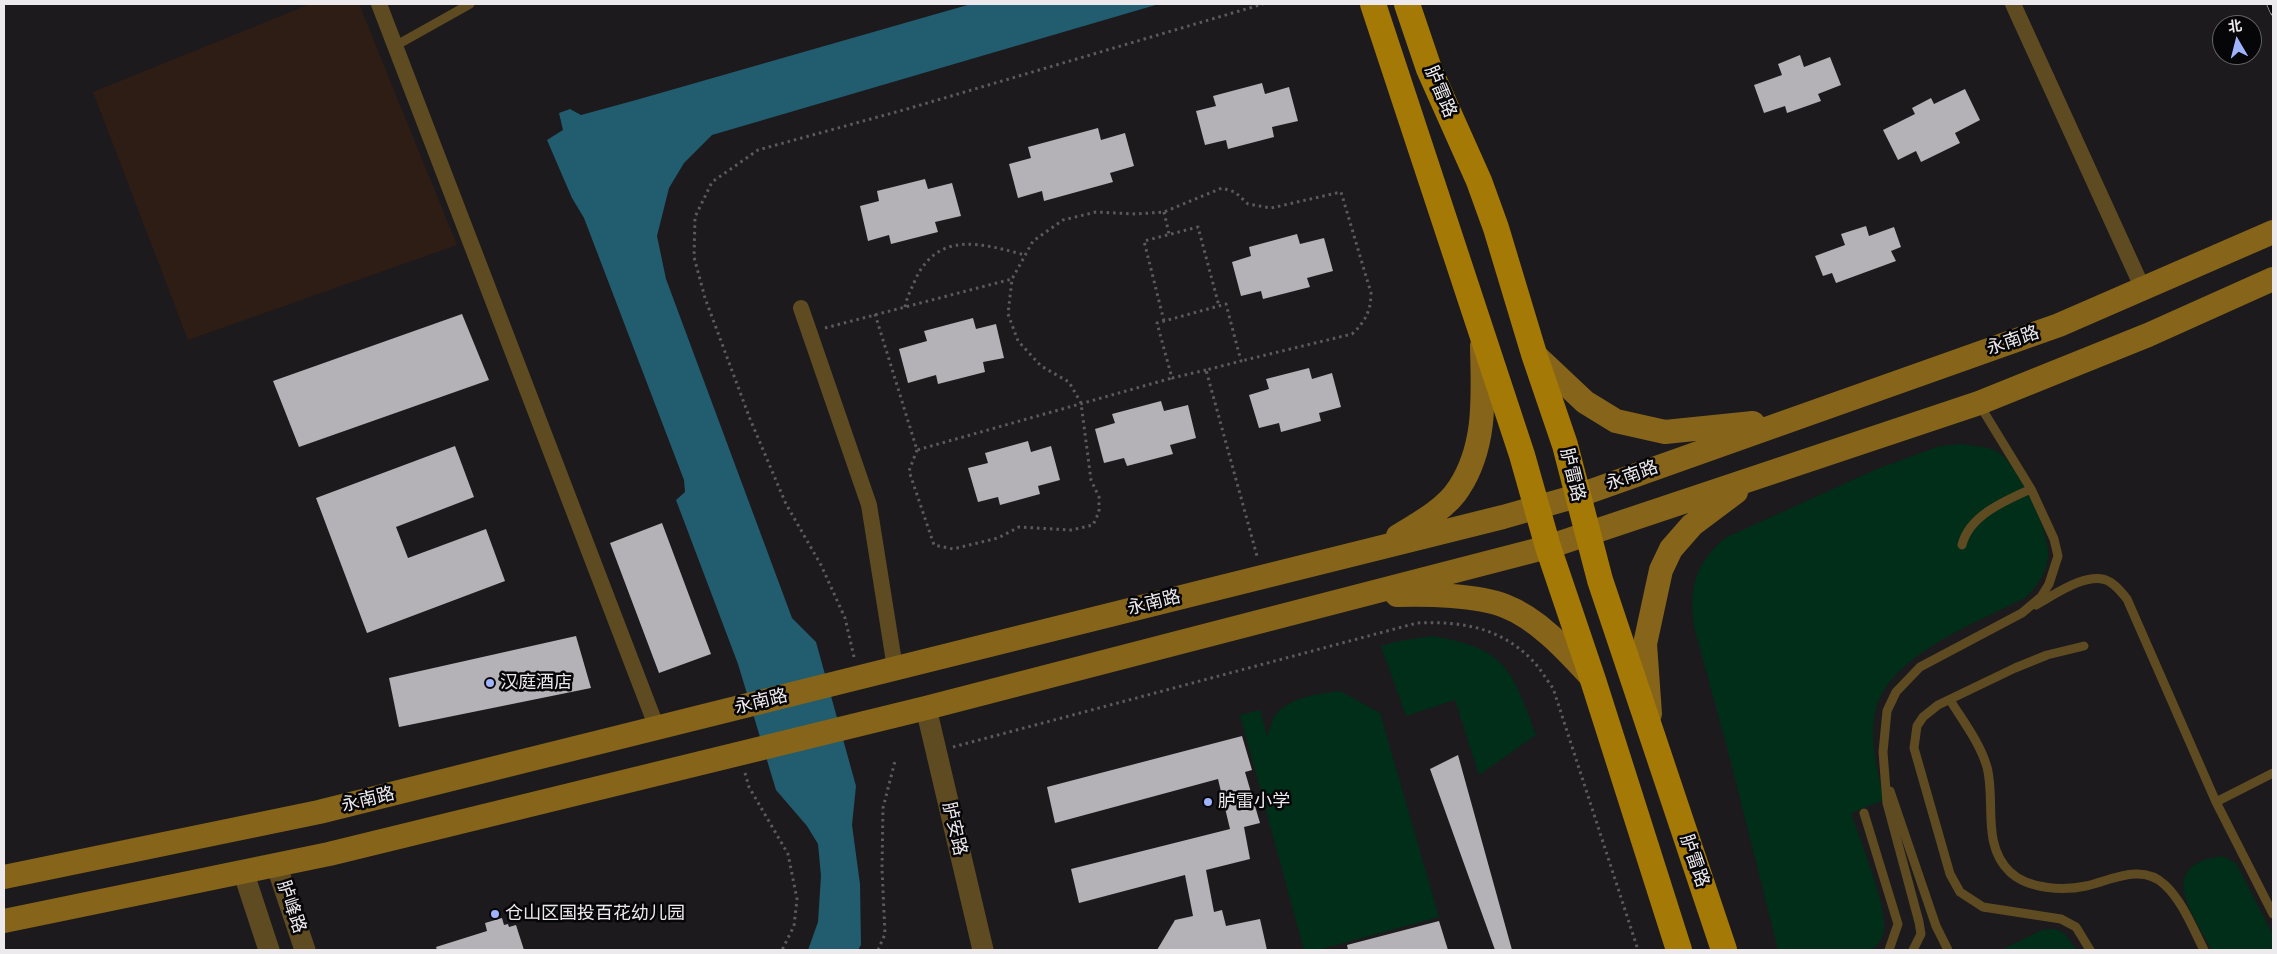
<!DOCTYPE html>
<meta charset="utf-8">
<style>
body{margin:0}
#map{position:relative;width:2277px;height:954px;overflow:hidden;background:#1c1a1d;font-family:Helvetica,"Noto Sans SC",sans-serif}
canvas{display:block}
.frame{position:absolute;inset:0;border:5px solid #edeaed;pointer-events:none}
.north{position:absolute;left:2212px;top:15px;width:50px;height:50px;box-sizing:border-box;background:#060507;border:1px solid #626163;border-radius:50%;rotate:352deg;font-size:14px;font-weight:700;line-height:20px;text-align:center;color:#edeaed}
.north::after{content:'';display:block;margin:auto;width:18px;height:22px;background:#a0b3fd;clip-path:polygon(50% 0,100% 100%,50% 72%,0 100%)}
</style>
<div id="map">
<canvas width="2277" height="954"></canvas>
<div class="frame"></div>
<div class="north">北</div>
</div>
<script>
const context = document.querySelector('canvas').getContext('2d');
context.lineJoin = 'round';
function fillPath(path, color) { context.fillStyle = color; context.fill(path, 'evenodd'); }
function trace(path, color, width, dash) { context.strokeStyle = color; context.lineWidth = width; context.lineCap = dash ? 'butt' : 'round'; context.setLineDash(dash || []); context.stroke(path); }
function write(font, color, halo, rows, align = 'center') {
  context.font = font + ' Helvetica,"Noto Sans SC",sans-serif'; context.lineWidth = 5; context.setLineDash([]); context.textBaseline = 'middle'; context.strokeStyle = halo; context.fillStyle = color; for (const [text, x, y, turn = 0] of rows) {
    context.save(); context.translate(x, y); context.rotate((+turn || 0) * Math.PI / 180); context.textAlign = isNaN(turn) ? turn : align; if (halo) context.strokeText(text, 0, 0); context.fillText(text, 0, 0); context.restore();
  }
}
fillPath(new Path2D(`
 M310,4h49l98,241 -269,95 -95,-248z`), '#2e1d15');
fillPath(new Path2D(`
 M1960,444c12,2 28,2 38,8 19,12 54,83 50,106 -2,16 -12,29 -23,40 -47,24 -139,58 -150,115 -6,29 3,59 9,87l-33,13c9,27 35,90 33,115 -1,10 -5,18 -14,22h-92l-50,-199 -34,-124c-5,-39 1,-66 33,-90l150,-68 63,-23z
 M1432,636c74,12 80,33 104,99l-57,40 -24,-75 -49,16 -25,-70 18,-5z
 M1340,691l40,22 59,204 -121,33h-14l-64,-235 20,-5 7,26c3,-5 4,-13 7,-19 14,-20 44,-23 66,-26z
 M2222,856l14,7 37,72v15h-61c-20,-37 -57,-85 10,-94z
 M2055,929l9,4 13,17h-76l41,-20z`), '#002e19');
fillPath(new Path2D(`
 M971,4h188l-447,131 -28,28 -15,25 -12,48 9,43 126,339 24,24 40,144 -4,39 8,59 1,61 -3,5h-50l10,-28 3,-46 -3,-32 -11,-18 -31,-36 -38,-126 -62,-164 9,-8 -1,-12 -100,-262 -12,-20 -25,-58 16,-10 -4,-17 11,-4 11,6 55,-15z`), '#215c6f');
fillPath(new Path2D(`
 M1800,55l4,12 26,-10 11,28 -23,9 3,7 -34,12 -2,-7 -21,7 -10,-28 28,-10 -4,-11z
 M1262,83l3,11 24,-7 9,34 -26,6 2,10 -46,12 -2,-9 -21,5 -9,-34 20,-5 -3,-10z
 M1965,89l15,31 -25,13 5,10 -39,19 -5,-11 -18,9 -15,-30 32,-16 -3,-6 19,-10 3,6z
 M1098,128l3,12 24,-7 9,33 -24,7 3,9 -69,19 -2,-10 -24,7 -9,-34 22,-6 -3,-11z
 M925,179l3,10 24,-6 9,33 -26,6 3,10 -47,12 -2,-9 -21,6 -8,-35 19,-5 -2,-10z
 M1866,226l3,10 25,-9 7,20 -10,4 5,10 -60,22 -4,-10 -9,3 -8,-20 30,-11 -4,-11z
 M1297,234l3,10 24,-6 9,33 -26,7 3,9 -47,12 -2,-8 -20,5 -9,-34 19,-6 -2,-9z
 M462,314l27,66 -190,67 -26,-66z
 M973,318l3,11 20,-5 8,34 -21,4 2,10 -47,12 -2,-9 -28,8 -9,-34 28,-8 -3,-10z
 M1309,368l3,11 20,-6 9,34 -22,6 2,8 -40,11 -2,-9 -20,5 -10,-33 20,-6 -3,-10z
 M1161,401l3,10 24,-6 8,33 -26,7 3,9 -46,12 -3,-8 -20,5 -9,-34 20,-6 -3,-9z
 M1028,441l3,11 20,-6 9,34 -22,6 2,8 -40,11 -2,-8 -20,5 -10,-34 20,-5 -3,-10z
 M455,446l19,51 -78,30 12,31 78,-29 19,52 -138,52 -51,-135z
 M662,523l49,131 -52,19 -49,-130z
 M576,636l15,52 -192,39 -10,-49z
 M1242,736l10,34 -7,2 15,51 -16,4 6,32 -44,11 8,42 8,-2 4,16 34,-7 7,31h-110l18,-30 18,-4 -8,-41 -106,28 -8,-34 159,-40 -12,-50 -163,44 -8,-36z
 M1458,755l54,195h-17l-65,-181z
 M502,918l2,7 4,-1 1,3 7,-2 8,25h-87l-1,-3 51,-16 -2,-8z
 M1439,921l9,29h-100l-1,-5z`), '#b4b1b7');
trace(new Path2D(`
 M1164,212l5,22
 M905,307c2,-11 7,-19 11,-29 24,-48 67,-34 109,-23
 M875,314l42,136 255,-72
 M1164,321l-20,-80 54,-14 21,79
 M825,328l187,-49
 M1206,370l-34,8 -15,-55 69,-19 15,57 -35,9 51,186
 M917,450l-8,21 25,74 19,4 45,-11 21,-11 52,3 22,-5 6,-13v-15l-8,-17 -10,-77 -12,-21 -28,-16 -23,-25 -10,-27 4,-35 21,-38 30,-21 33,-8 40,2 28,-2 58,-24 13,4 13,12 23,4 70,-16 30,101c0,18 -6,29 -19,41l-111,27
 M854,657l-9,-39 -24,-53 -35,-61 -36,-85 -45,-121 -11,-41 1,-40 17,-35 46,-32 149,-41 356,-105
 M953,747l464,-124c43,-2 83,4 115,37 8,8 14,19 21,28l85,262
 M745,773l4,14 39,67 9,45 -3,27 -12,24
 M878,950l7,-16 -3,-65 1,-61 12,-47`), '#5d5a5d', 3, [2.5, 4]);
trace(new Path2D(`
 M395,46l75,-42
 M1962,545c7,-29 42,-44 69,-56
 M2036,605c18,-10 54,-36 74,-23 7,4 12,11 17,17l89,203 57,112
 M2084,646l-37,9 -32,13 -77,37 -15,12 -6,9 -3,22 36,126 10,18 23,15 78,12 15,8 14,23
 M1950,700c13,21 30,43 37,67 9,34 -6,77 23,105 18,17 53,19 76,14 26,-6 56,-23 79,-1 18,17 28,44 39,65
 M1890,791l46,135 12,24
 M2216,802l57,-29
 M1864,813l34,111 -9,26
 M1913,950l8,-16 -2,-12 -32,-119 -4,-51 4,-41 9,-19 24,-25 102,-54 19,-16 8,-13 9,-28 -4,-17 -23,-50 -52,-85`), '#5f4b21', 9);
trace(new Path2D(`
 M379,4l278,724
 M2013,4l130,285
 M801,308l68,197 26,163`), '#5f4b21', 16);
trace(new Path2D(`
 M926,708l57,242
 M276,864l29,86
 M243,871l26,79`), '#5f4b21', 21);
trace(new Path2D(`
 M1534,354l51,48 31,19 49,11 88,-9
 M1398,536c20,-12 49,-28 61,-48 28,-43 24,-93 23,-142
 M1397,595c30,-1 80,0 108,11 34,13 64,47 88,73
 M1650,714l-5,-70 16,-74 10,-21 21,-24 44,-33
 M4,877l315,-65 1184,-295 74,-21 482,-171 214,-93
 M4,921l325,-67 597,-146 622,-161 431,-144 169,-68 125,-56`), '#86651a', 24);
trace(new Path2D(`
 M1373,4l149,451 26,92 45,133 86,270
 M1407,4l22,65 50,112 17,47 38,126 31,91 35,135 124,370`), '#a47906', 26);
const rail = new Path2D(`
 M2269,4l4,9`);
trace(rail, '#a8a5a8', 5.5);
trace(rail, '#060507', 4, [11]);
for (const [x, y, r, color] of [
 [490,683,5,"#a0b3fd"],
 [1208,802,5,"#a0b3fd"],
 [495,914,5,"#a0b3fd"]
]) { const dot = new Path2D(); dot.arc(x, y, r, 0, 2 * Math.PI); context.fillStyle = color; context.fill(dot); trace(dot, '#060507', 2); }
write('18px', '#edeaed', '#060507', [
 ["胪雷路",1440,92,67],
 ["永南路",2013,341,-19],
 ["胪雷路",1572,475,76],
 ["永南路",1632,476,-20],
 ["永南路",1154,603,-14],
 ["永南路",761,702,-14],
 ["永南路",368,800,-14],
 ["胪安路",954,829,77],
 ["胪雷路",1694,861,71],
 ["胪峰路",291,907,71]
]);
write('18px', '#edeaed', '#060507', [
 ["汉庭酒店",500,683],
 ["胪雷小学",1218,802],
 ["仓山区国投百花幼儿园",505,914]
], 'left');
</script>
